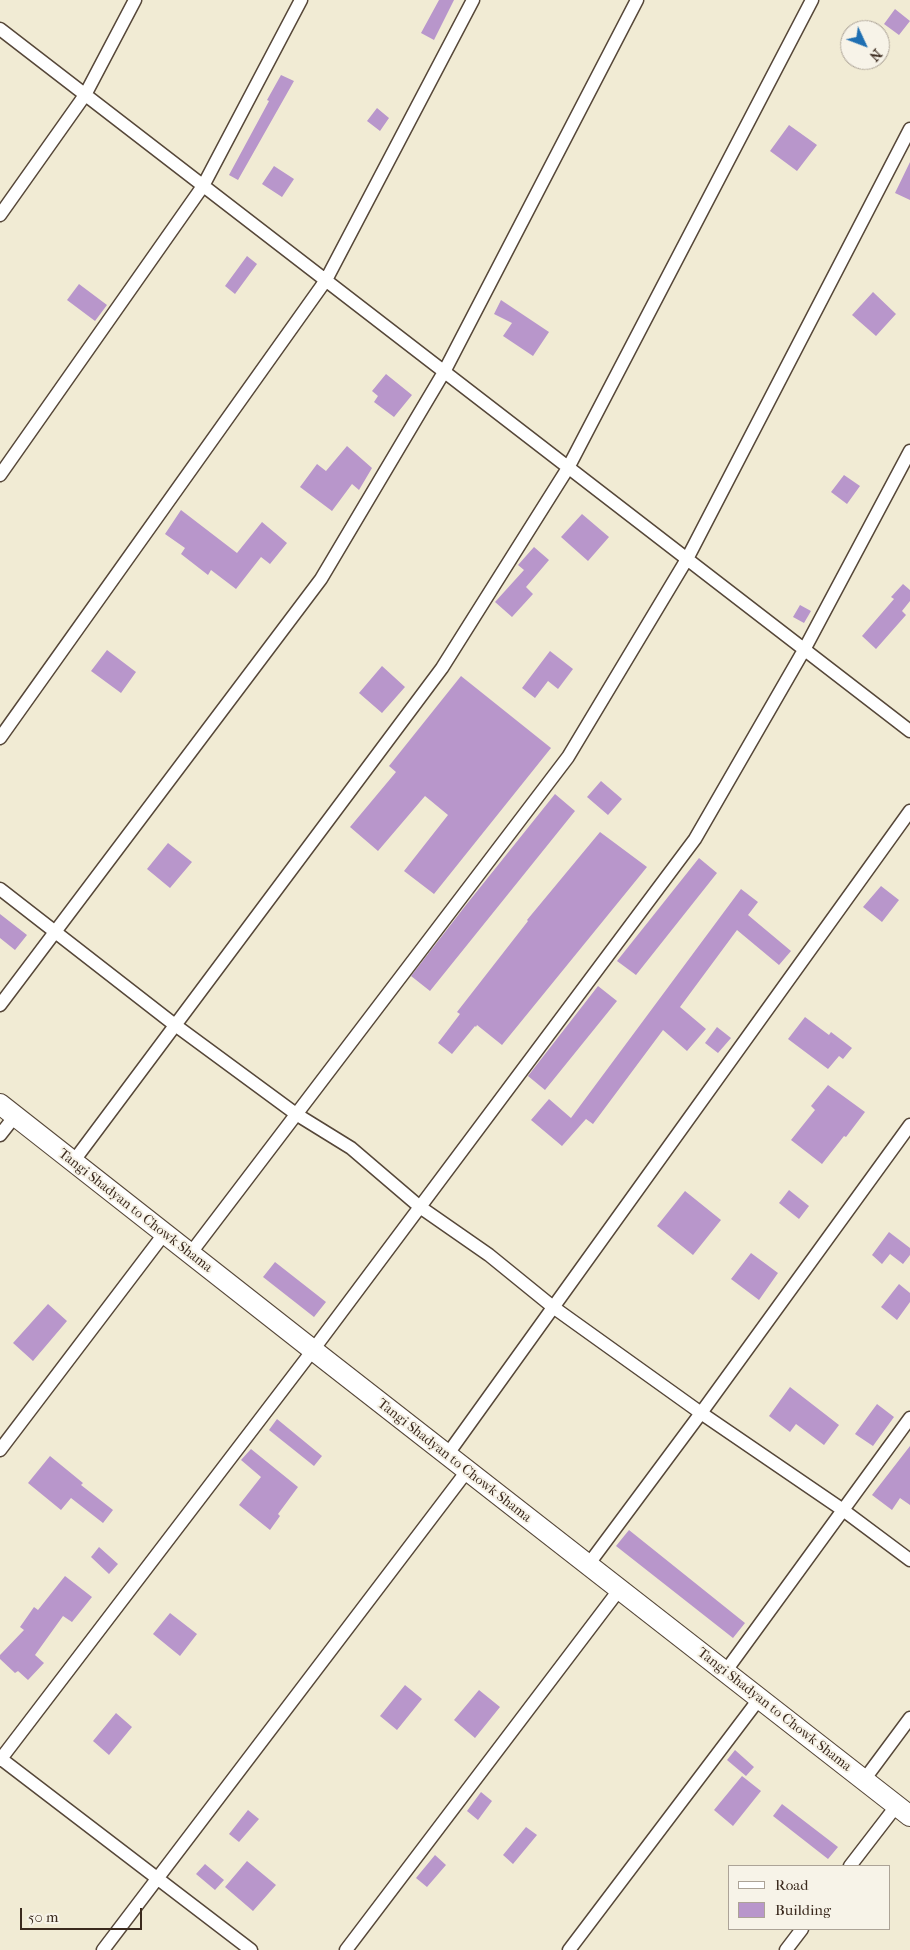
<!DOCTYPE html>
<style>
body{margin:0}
#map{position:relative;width:910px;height:1950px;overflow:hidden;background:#f1ebd4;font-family:"IM FELL French Canon",serif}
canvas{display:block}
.legend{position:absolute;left:728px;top:1865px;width:162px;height:65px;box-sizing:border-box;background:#f7f3e8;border:1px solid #aca397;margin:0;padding:6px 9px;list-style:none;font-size:15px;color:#3b2a1e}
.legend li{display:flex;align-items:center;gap:10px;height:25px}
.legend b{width:25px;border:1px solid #aca397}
.north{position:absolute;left:840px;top:20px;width:50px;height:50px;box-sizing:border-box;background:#f7f3e8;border:1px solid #aca397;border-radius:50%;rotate:133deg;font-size:14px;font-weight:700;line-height:20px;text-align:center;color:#3b2a1e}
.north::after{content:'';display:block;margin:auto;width:18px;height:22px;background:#1f6fb2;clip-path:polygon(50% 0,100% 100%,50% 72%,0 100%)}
.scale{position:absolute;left:20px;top:1908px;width:122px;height:22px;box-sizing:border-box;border:2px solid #3b2a1e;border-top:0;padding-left:6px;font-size:15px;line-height:18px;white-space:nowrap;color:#3b2a1e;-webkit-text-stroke:4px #f7f3e8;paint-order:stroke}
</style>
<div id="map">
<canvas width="910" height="1950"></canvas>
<ul class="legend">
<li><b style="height:6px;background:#fff"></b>Road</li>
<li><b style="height:14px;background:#b896cb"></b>Building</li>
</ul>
<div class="north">N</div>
<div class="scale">50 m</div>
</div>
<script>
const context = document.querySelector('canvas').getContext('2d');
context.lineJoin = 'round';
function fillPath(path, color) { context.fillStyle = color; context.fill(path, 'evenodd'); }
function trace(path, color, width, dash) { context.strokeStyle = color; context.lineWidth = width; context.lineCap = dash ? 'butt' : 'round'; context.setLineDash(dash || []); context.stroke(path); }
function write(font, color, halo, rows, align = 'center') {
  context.font = font + ' "IM FELL French Canon",serif'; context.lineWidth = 4; context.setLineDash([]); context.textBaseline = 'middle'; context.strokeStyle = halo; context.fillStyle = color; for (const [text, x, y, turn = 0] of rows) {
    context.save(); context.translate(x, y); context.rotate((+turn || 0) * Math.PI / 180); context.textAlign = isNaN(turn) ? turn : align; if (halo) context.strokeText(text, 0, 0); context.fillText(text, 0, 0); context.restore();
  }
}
fillPath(new Path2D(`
 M439,0h15l-20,40 -13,-7z
 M895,9l15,12 -11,14 -15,-11z
 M281,75l13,6 -56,99 -9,-5 40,-74 -2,-1z
 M377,108l12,10 -9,13 -13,-10z
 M789,125l28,20 -20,26 -27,-20z
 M910,162v38l-15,-7z
 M274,166l20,13 -12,18 -20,-13z
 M247,256l10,8 -22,30 -10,-8z
 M79,284l28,21 -12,16 -28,-21z
 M873,292l23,22 -20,22 -24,-21z
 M501,300l48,32 -16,24 -30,-20 9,-13 -18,-9z
 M386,374l26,21 -18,22 -20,-15 4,-6 -6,-5z
 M347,446l25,22 -13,22 -7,-6 -20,27 -32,-24 17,-23 9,7z
 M844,475l16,11 -13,18 -16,-12z
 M181,510l56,43 25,-31 25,21 -17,21 -9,-7 -25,32 -25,-19 -3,5 -27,-21 4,-6 -20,-14z
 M582,514l27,23 -21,24 -27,-24z
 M534,547l15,13 -23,27 7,7 -21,23 -17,-15 29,-32 -6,-5z
 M903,584l7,6v11l-8,10 4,4 -30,34 -14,-13 32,-37 -3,-2z
 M800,605l11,6 -7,12 -11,-6z
 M107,650l29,22 -15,21 -30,-22z
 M550,651l23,18 -15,20 -10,-8 -13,17 -13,-10z
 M382,666l23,21 -23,26 -23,-20z
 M461,676l90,72 -117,146 -30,-23 44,-56 -23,-19 -47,55 -28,-24 46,-55 -7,-6z
 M601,781l21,18 -14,16 -21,-18z
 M555,794l20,17 -145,180 -19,-15 55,-71z
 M600,832l47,35 -145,178 -25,-20 -1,2 -1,-1 -23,28 -14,-11 22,-29 -3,-2 71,-91 -1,-1z
 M168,843l24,19 -22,26 -23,-19z
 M699,858l18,15 -81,102 -19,-14z
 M881,886l18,14 -17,22 -19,-15z
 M741,889l17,13 -10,13 43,36 -12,14 -42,-35 -57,77 26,22 -19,22 -24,-21 -70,94 -7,-5 -24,27 -31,-26 18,-21 22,19z
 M0,914l27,21 -12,15 -15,-12z
 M598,986l19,15 -72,89 -17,-14z
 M805,1017l24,18 2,-3 21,16 -9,11 -4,-3 -11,13 -40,-30z
 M717,1027l14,11 -13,15 -13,-10z
 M828,1085l37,27 -19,25 -2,-1 -22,28 -31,-24 24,-30 -4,-4z
 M789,1190l20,16 -10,13 -20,-16z
 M685,1191l36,29 -28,35 -36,-29z
 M889,1232l21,16v7l-7,9 -13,-10 -8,10 -10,-9z
 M751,1253l27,20 -19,27 -28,-21z
 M275,1262l51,40 -12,15 -51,-40z
 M899,1284l11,9v9l-13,18 -16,-13z
 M48,1304l19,17 -34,40 -20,-18z
 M790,1387l49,38 -15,20 -28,-21 -6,8 -21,-16z
 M877,1404l17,13 -21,29 -18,-12z
 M277,1419l45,37 -8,10 -45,-36z
 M910,1446v59l-10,-7 -8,12 -20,-15z
 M251,1449l47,38 -20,27 2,2 -10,14 -31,-25 22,-28 -20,-17z
 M50,1456l33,27 -2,2 32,25 -10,13 -32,-25 -10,12 -33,-27z
 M629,1530l116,93 -12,15 -117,-92z
 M99,1547l19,17 -9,10 -18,-17z
 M65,1576l27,21 -20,25 -9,-6 -28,39 9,8 -16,17 -10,-9 -3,2 -15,-14v-4l24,-25 -4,-3 14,-20 4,3z
 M170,1613l27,21 -17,22 -27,-22z
 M405,1685l17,14 -25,31 -17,-14z
 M479,1690l21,17 -25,31 -21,-18z
 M116,1713l16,14 -23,28 -16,-14z
 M735,1750l19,17 -8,9 -19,-16z
 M742,1776l19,15 -28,35 -19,-16z
 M481,1792l11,9 -14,19 -11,-9z
 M782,1804l56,43 -10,12 -55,-43z
 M248,1810l11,9 -20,23 -10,-8z
 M526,1827l11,8 -24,29 -10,-9z
 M435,1855l11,10 -19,22 -11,-9z
 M247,1861l29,24 -23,26 -28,-24z
 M205,1864l19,16 -9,10 -19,-16z`), '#b896cb');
const minor = new Path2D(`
 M0,29l910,702
 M0,215l85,-120 50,-95
 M0,475l203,-289 98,-186
 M0,738l326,-458 147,-280
 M0,889l171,133 125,92 55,34 69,59 69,48 64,52 148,106 142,97 67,50
 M0,1005l321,-426 123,-207 193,-372
 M0,1135l15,-19
 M73,1162l369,-494 126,-200 244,-468
 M190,1254l378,-497 119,-198 223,-430
 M0,1450l164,-216
 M447,1455l463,-644
 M588,1565l113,-152 209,-288
 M725,1672l185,-254
 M0,1758l251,192
 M0,1760l313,-410 382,-511 109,-189 106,-199
 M864,1780l46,-62
 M850,1866l47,-61
 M103,1950l364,-479
 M346,1950l273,-360
 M569,1950l190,-251
 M786,1950l16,-21`);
const primary = new Path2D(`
 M0,1104l313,246 597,466`);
trace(minor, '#564739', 15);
trace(primary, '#564739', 22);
trace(minor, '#fff', 12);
trace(primary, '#fff', 20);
write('14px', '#3b2a1e', '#f7f3e8', [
 ["Tangi Shadyan to Chowk Shama",135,1211,38],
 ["Tangi Shadyan to Chowk Shama",454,1461,38],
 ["Tangi Shadyan to Chowk Shama",774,1710,38]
]);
</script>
